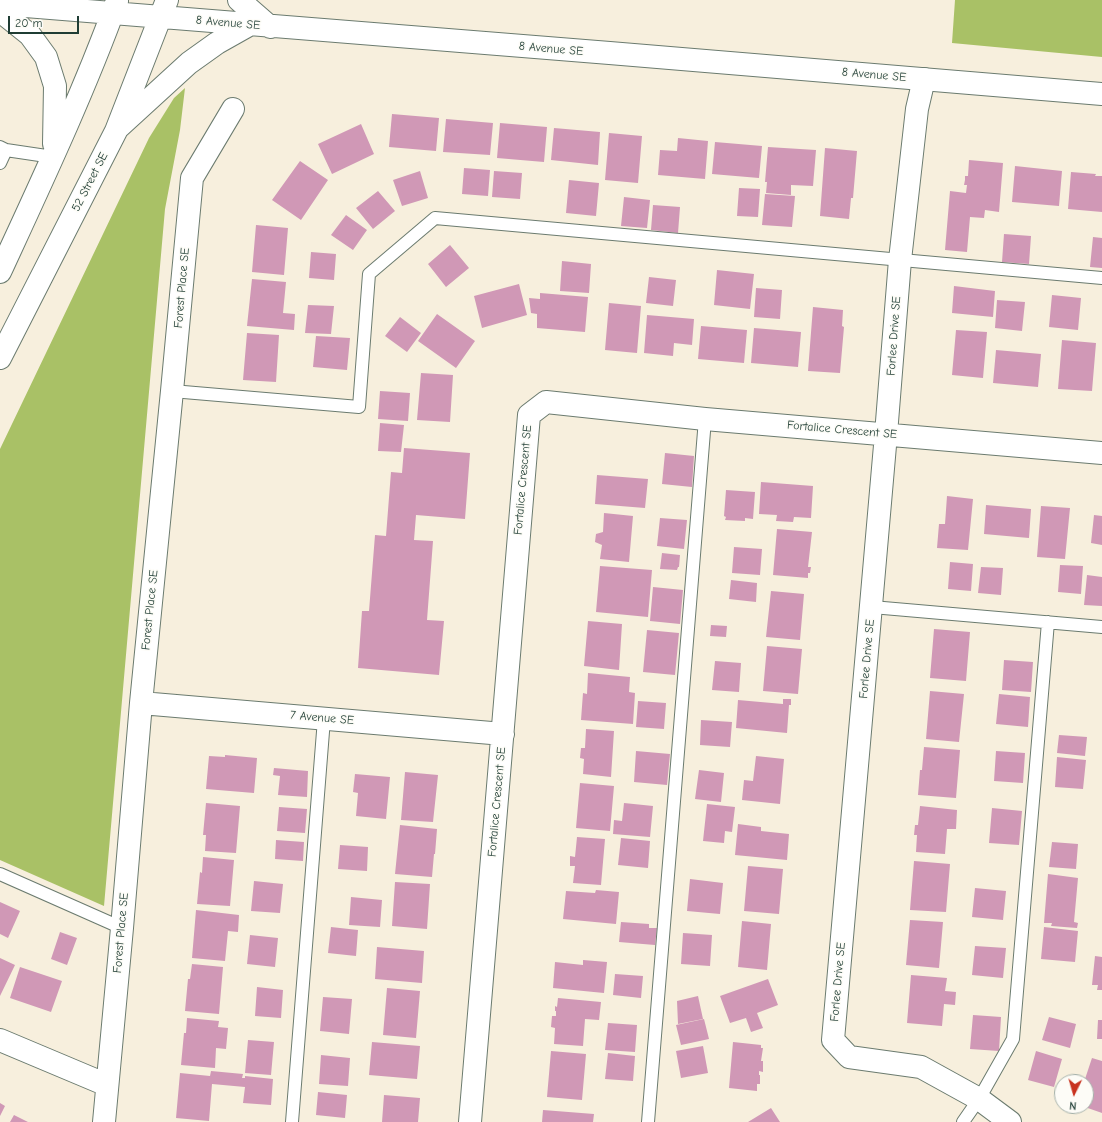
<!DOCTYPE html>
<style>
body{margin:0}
#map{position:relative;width:1102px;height:1122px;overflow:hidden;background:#f7efdd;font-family:"Comic Neue",sans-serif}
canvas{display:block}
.north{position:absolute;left:1054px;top:1074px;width:40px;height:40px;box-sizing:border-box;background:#fdfcf7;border:1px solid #a4b0a9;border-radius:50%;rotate:185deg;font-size:11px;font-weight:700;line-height:16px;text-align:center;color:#1f3d34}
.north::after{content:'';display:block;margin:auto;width:14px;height:18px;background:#c8321e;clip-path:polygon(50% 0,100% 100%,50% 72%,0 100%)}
.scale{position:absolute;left:8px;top:16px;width:71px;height:18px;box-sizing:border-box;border:2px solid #1f3d34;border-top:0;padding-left:5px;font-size:12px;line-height:14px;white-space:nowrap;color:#1f3d34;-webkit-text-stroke:3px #fdfcf7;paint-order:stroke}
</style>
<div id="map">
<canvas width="1102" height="1122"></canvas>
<div class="north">N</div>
<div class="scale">20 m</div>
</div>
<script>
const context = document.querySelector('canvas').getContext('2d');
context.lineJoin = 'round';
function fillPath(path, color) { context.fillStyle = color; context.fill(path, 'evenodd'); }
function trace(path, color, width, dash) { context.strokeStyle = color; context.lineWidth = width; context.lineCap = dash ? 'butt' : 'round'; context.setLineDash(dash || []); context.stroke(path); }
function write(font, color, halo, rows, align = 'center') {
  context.font = font + ' "Comic Neue",sans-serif'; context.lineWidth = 3; context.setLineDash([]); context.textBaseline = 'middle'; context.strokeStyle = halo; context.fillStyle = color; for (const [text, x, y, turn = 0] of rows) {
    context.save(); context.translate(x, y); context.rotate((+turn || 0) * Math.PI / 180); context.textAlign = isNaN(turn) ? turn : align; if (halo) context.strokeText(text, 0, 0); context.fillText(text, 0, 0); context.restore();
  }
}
fillPath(new Path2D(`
 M955,0h147v57l-150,-14z
 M185,88l-5,42 -15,79 -61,697 -104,-46v-411l149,-311 25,-40z`), '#a9c166');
fillPath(new Path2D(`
 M392,114l47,4 -3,33 -47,-4z
 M446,119l47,4 -3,32 -47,-3z
 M500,123l47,4 -3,35 -47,-4z
 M361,124l13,30 -42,20 -14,-30z
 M554,128l46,4 -2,33 -47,-5z
 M609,133l33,3 -4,47 -33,-3z
 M678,138l30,3 -3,38 -47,-4 2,-25 17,1z
 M715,142l47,4 -3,32 -47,-4z
 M768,147l48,3 -3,36 -22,-1v10l-25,-2 1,-11h-2z
 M825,148l32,3 -4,47h-2l-2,21 -29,-3z
 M969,160l34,3 -4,49 -14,-2 -1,8 -14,-1 -3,35 -22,-2 5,-59 16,2 1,-8h-3l1,-5v-4h3z
 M300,161l28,19 -27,40 -29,-20z
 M1015,166l47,5 -3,35 -47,-4z
 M464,168l26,2 -2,26 -26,-2z
 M420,171l8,27 -26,8 -9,-26z
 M494,171l28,2 -2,26 -28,-2z
 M1071,172l25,2 -1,2h7v36l-34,-3z
 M569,180l30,3 -3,33 -30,-3z
 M739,188l21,1 -2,28 -21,-1z
 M378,191l17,20 -22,18 -17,-21z
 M765,194l30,2 -3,31 -30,-2z
 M624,197l26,3 -3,28 -26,-2z
 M653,205l27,2 -2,26 -27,-3z
 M346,215l21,15 -14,20 -22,-15z
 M256,225l32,3 -4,47 -32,-3z
 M1004,234l27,2 -2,28 -27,-2z
 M1093,237l9,1v30l-12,-1z
 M450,245l19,23 -23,19 -18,-23z
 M311,252l25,2 -2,26 -25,-2z
 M562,261l29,3 -2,29 -29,-2z
 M717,270l37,4 -4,35 -36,-4z
 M649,277l27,3 -3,26 -27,-3z
 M252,279l34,3 -3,31 12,1 -1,16 -47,-4z
 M519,284l8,31 -45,13 -8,-32z
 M954,286l41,5 -2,26 -41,-4z
 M756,288l26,2 -2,29 -26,-2z
 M540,293l48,4 -3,35 -48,-4v-14l-6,-1 -2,-15 11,1z
 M1052,295l29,3 -3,32 -29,-3z
 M997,300l28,2 -3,29 -27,-3z
 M609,303l32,3 -4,47 -32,-3z
 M308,305l26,1 -3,28 -26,-1z
 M813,307l30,3 -1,16 2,1 -4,46 -32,-2z
 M437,314l38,27 -19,27 -38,-27z
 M647,315l47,4 -2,26 -18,-2 -1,13 -29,-3z
 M400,317l21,16 -14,19 -22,-16z
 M701,326l46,4 -3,33 -46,-4z
 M754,328l47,4 -3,35 -47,-4z
 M956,330l31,2 -4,46 -31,-3z
 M247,333l32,2 -3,47 -33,-2z
 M316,336l34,2 -3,32 -34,-3z
 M1062,340l34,3 -4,48 -34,-2z
 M996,350l45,4 -3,33 -45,-4z
 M421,373l32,2 -3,47 -33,-2z
 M380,391l30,2 -2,28 -30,-2z
 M380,423l24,2 -3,27 -23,-1z
 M404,448l66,5 -5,66 -49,-4 -2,25 19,1 -6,79 17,1 -5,54 -81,-7 4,-57h7l6,-76 11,1 5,-64 11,1z
 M665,453l29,3 -2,31 -30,-3z
 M597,475l51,4 -3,29 -50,-4z
 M761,482l52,4 -2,32 -17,-1 -1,5 -17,-1 1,-6 -18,-1z
 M726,490l29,2 -2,27 -8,-1v3l-20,-1 1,-3 -2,-1z
 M947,496l26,3 -5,51 -31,-2 2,-24h6z
 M986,505l45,4 -2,29 -45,-4z
 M1041,506l29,2 -5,51 -28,-2z
 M604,513l29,3 -4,46 -29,-3 2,-14 -7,-3 1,-8 7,-2z
 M1094,515l8,1v29l-11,-2z
 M660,518l27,2 -3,29 -27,-3z
 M777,529l35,3 -4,35h3l-1,6h-2v5l-35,-3z
 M734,547l28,2 -2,26 -28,-2z
 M662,553l18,2 -1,12h-1l-1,3 -17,-1z
 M950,562l23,2 -2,27 -23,-2z
 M1060,565l23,1 -2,28 -23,-2z
 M600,566l52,4 -4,47 -52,-5z
 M981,567l22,1 -2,27 -23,-2z
 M1087,575l15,2v29l-18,-1z
 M731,580l26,3 -1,19 -27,-3z
 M653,587l30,3 -3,34 -30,-3z
 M771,591l33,3 -4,46 -34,-3z
 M588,621l34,3 -3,46 -35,-4z
 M711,625l16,1 -1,11 -16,-1z
 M934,629l36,3 -4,49 -36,-3z
 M647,630l32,3 -4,42 -32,-3z
 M767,646l35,3 -4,45 -35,-3z
 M1004,660l29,2 -2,30 -29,-2z
 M715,661l26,2 -2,29 -27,-2z
 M588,673l42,4 -1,15 6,1 -2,31 -52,-4 2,-27 4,1z
 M930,691l34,3 -5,48 -33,-3z
 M999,694l31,3 -2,30 -32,-3z
 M783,699h8v6h-2l-2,28 -51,-5 2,-28 45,4z
 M638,701l28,2 -2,26 -28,-2z
 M701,720l31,2 -2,25 -30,-2z
 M586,729l28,2 -3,46 -28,-3 1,-15 -4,-1 1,-10h4z
 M1059,735l28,2 -2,19 -28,-3z
 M924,747l36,3 -4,48 -38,-3 2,-25h2z
 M636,751l34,3 -3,31 -33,-3z
 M996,751l29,2 -2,30 -29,-2z
 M225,755l32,3 -3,35 -48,-4 3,-33 16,1z
 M756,756l28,3 -4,45 -38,-4 2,-20 9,1z
 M1057,757l29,3 -3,29 -28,-2z
 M274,768l34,3 -1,26 -29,-2 2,-19 -7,-1z
 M699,770l25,3 -3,29 -26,-3z
 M405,772l33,3 -5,47 -32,-2z
 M355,774l35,3 -4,42 -30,-3 2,-23 -5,-1z
 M580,783l34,3 -4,45 -34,-3z
 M206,803l34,3 -4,47 -31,-2 1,-16h-3z
 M624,803l29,3 -3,31 -37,-3 1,-14 8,1z
 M707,804l28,3 -3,25 -7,-1 -1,12 -21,-2z
 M920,806l37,4 -1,19h-9l-2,25 -29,-2 1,-17h-3l1,-10h3z
 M279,807l28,2 -2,24 -28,-2z
 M992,808l30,3 -3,34 -30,-2z
 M738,824l23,3v4l28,3 -2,26 -52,-5z
 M400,825l37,4 -2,25h-1l-2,23 -37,-3z
 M577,837l28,2 -4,46 -28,-2 2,-17h-5v-10l5,1z
 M621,838l29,3 -2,27 -30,-3z
 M276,840l28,2 -1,19 -28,-2z
 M1052,842l26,2 -2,25 -27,-2z
 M340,845l28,2 -1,24 -29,-2z
 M203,857l31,3 -4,46 -33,-2 3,-32 2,1z
 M914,861l36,3 -4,48 -36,-2z
 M748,866l35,3 -4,45 -35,-3z
 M1048,874l30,4 -4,44 4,1 -1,5 -26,-2 1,-3h-8z
 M690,879l33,4 -3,31 -33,-3z
 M254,881l29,3 -3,29 -29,-2z
 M395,882l35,2 -3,45 -35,-3z
 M975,888l31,3 -3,29 -31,-3z
 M596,890l23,2 -3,32 -53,-5 3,-28 29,2z
 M351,897l31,3 -2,27 -31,-2z
 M0,902l20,9 -12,27 -8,-4z
 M196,910l43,5 -1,17 -10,-1 -3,30 -33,-3z
 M910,920l33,2 -4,46 -33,-3z
 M742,921l29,3 -4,46 -29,-3z
 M621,922l28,2v4h8l-2,17 -36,-3z
 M331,927l27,3 -2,26 -28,-3z
 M1044,927l34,4 -3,31 -34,-3z
 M60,932l17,6 -10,27 -16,-6z
 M683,933l29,2 -2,31 -29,-2z
 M250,935l28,3 -3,29 -28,-3z
 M975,946l31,2 -3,30 -31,-3z
 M377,947l47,4 -2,32 -47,-4z
 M1095,956l7,1v33h-5l1,-5h-6z
 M0,958l15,7 -15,31z
 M583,960l24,2 -3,31 -51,-5 2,-26 28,3z
 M192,964l31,3 -4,47 -34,-3 3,-32h2z
 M20,967l42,14 -11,31 -41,-14z
 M615,974l28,2 -2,22 -28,-3z
 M911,975l36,3 -2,13 11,1 -1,13 -11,-1 -2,22 -35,-3z
 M768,979l10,26 -21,8 6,15 -12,4 -5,-14 -16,5 -10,-27z
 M257,987l26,3 -2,28 -26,-2z
 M387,988l33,3 -4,47 -33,-3z
 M698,996l5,23 -25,5 -1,-23z
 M323,997l29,2 -3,35 -29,-3z
 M558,998l43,4 -2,18 -14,-1 -2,27 -29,-2 1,-16 -4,-1 1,-11h4v-5h-1v-5l2,1z
 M973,1015l28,2 -2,34 -29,-2z
 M1049,1017l27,7 -6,24 -28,-8z
 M187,1018l32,3 -1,6 10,1 -2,21 -10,-1 -1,20 -34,-3 3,-32h2z
 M704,1019l5,20 -28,6 -5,-20z
 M1098,1020h4v19h-5z
 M608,1023l29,2 -2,27 -30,-2z
 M248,1040l26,2 -3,33 -26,-2z
 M372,1042l48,4 -3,33 -48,-4z
 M733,1042l28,3v3h2l-2,13h2v11l-4,-1v4h1v9h-3v7l-28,-3z
 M703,1046l5,27 -27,5 -5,-27z
 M551,1051l35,3 -4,46 -35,-3z
 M1036,1051l26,8 -8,28 -26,-7z
 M608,1053l27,3 -2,25 -28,-2z
 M321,1055l29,3 -2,28 -29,-2z
 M1092,1058l10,3v52l-20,-7h4v-24h-2z
 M211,1071l32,3 -1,4h3v-2l28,3 -2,26 -28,-2 2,-16 -33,-3 -3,37 -33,-3 4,-45 30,3z
 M318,1092l29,3 -2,23 -29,-3z
 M384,1095l36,3 -2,24h-36z
 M0,1103l5,3 -5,10z
 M771,1108l9,14h-32z
 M543,1110l51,4 -1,8h-51z
 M14,1115l14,7h-18z`), '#d098b6');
const lane = new Path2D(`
 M0,147l6,3 47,7
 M0,163l6,-13
 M172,391l187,16 10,-133 66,-56 667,60
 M872,607l230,20
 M0,874l122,54
 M292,1122l32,-403
 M648,1122l57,-703
 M963,1122l16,-23 34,-60 35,-417`);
const street = new Path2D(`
 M924,79l-7,30 -17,151 -14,174 -53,606 16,17 72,10 58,32 31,23
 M141,703l362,31
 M0,1040l107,45
 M104,1122l18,-194 19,-225 31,-312 20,-213 41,-69
 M470,1122l59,-707 17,-13 159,17 397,34`);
const secondary = new Path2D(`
 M239,0l31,27
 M0,4c367,30 735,58 1102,90
 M0,11l30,24 16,22 9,29 -1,58
 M119,127l70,-64 28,-20 32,-18
 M0,272c41,-89 83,-178 117,-271
 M0,358l116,-227 51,-131`);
trace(lane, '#6b7b6f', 14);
trace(street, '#6b7b6f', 24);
trace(secondary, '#6b7b6f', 24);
trace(lane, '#fff', 12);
trace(street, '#fff', 22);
trace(secondary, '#fff', 22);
write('12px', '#1f3d34', '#fdfcf7', [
 ["8 Avenue SE",228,23,5],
 ["8 Avenue SE",551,49,5],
 ["8 Avenue SE",874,75,5],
 ["52 Street SE",90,182,-63],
 ["Forest Place SE",182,288,-85],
 ["Forlee Drive SE",894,336,-86],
 ["Fortalice Crescent SE",842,430,5],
 ["Fortalice Crescent SE",523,480,-85],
 ["Forest Place SE",150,610,-84],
 ["Forlee Drive SE",867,659,-85],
 ["7 Avenue SE",322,718,5],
 ["Fortalice Crescent SE",497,802,-85],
 ["Forest Place SE",121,933,-85],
 ["Forlee Drive SE",838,982,-85]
]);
</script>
